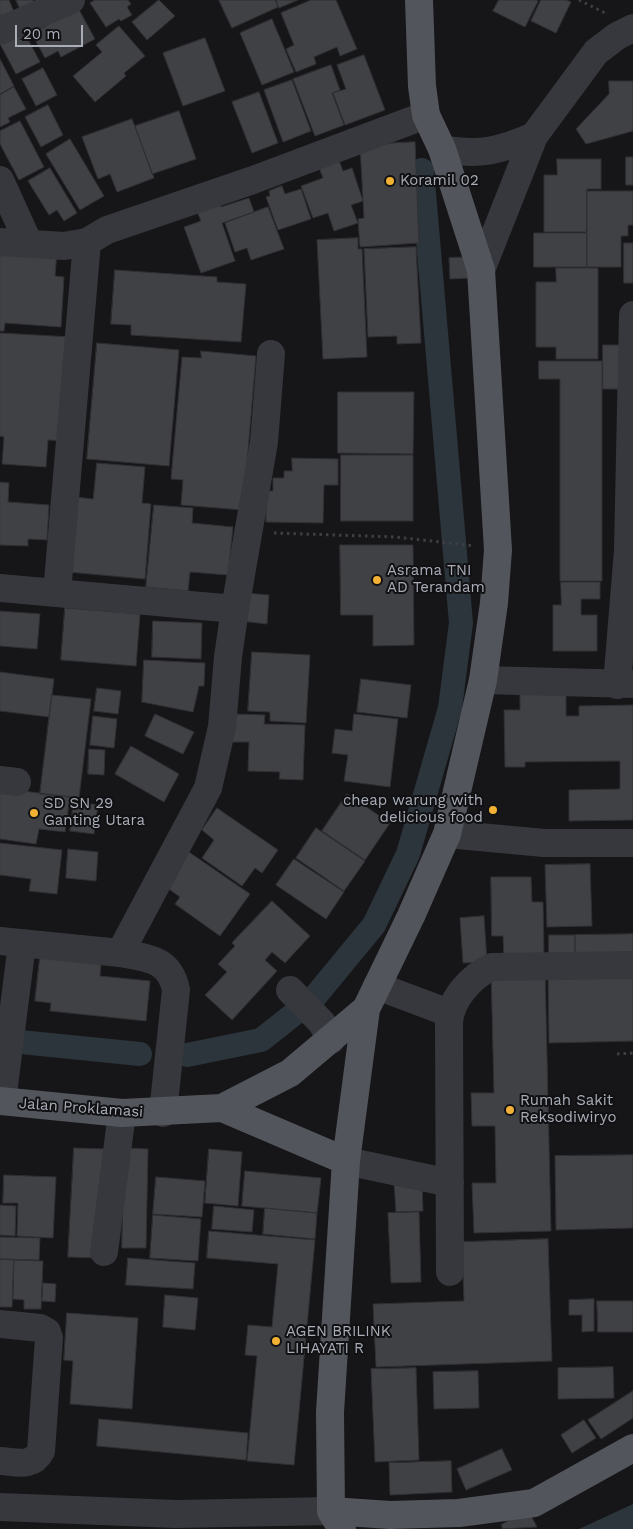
<!DOCTYPE html>
<style>
body{margin:0}
#map{position:relative;width:633px;height:1529px;overflow:hidden;background:#161618;font-family:"Work Sans",sans-serif}
canvas{display:block}
.scale{position:absolute;left:15px;top:25px;width:68px;height:22px;box-sizing:border-box;border:2px solid #a8adb8;border-top:0;padding-left:6px;font-size:15px;line-height:18px;white-space:nowrap;color:#a8adb8;-webkit-text-stroke:4px #111113;paint-order:stroke}
</style>
<div id="map">
<canvas width="633" height="1529"></canvas>
<div class="scale">20 m</div>
</div>
<script>
const context = document.querySelector('canvas').getContext('2d');
context.lineJoin = 'round';
function fillPath(path, color) { context.fillStyle = color; context.fill(path, 'evenodd'); }
function trace(path, color, width, dash) { context.strokeStyle = color; context.lineWidth = width; context.lineCap = dash ? 'butt' : 'round'; context.setLineDash(dash || []); context.stroke(path); }
function write(font, color, halo, rows, align = 'center') {
  context.font = font + ' "Work Sans",sans-serif'; context.lineWidth = 4; context.setLineDash([]); context.textBaseline = 'middle'; context.strokeStyle = halo; context.fillStyle = color; for (const [text, x, y, turn = 0] of rows) {
    context.save(); context.translate(x, y); context.rotate((+turn || 0) * Math.PI / 180); context.textAlign = isNaN(turn) ? turn : align; if (halo) context.strokeText(text, 0, 0); context.fillText(text, 0, 0); context.restore();
  }
}
fillPath(new Path2D(`
 M633,1504v25h-54z`), '#2c353c');
trace(new Path2D(`
 M0,1040l140,14
 M187,1055l74,-15 52,-41 61,-74 34,-71 42,-146 11,-85 -39,-453`), '#2c353c', 24);
const building = new Path2D(`
 M0,0h9l8,19 -17,7z
 M16,0h17l4,9 -14,6z
 M95,0h33l3,4 -4,3 5,8 -11,6 -2,-2 -13,8 -16,-24z
 M159,0l16,16 -28,24 -15,-18z
 M219,0h56l3,7 -46,21z
 M276,0h22l-19,8z
 M311,0h25l21,49 -17,7 -3,-9 -23,10 2,7 -20,8 -10,-23 8,-4 -13,-32z
 M499,0h37l2,1 -13,26 -32,-16z
 M541,0h25l5,2 -15,31 -25,-12z
 M78,8l17,31 -34,18 -3,-6 -13,7 -13,-24z
 M272,19l22,53 -32,13 -22,-52z
 M119,26l26,30 -21,17 2,3 -31,26 -22,-26 29,-24 -6,-7z
 M22,28l18,34 -24,12 -16,-30z
 M205,38l20,53 -42,15 -20,-53z
 M364,55l21,55 -40,15 -12,-32 13,-4 -9,-24z
 M0,59l14,27 -14,8z
 M331,65l9,25 -8,3 12,32 -29,11 -22,-57z
 M43,68l14,27 -21,11 -14,-27z
 M292,80l19,51 -28,11 -19,-52z
 M609,81h24v50l-47,13 -10,-15 33,-35z
 M14,87l12,22 -18,9 2,4 -10,5v-32z
 M259,92l19,51 -26,10 -20,-51z
 M48,105l15,30 -22,12 -16,-30z
 M179,111l17,48 -44,15 -17,-48z
 M132,119l22,59 -37,14 -7,-18 -12,5 -16,-42z
 M20,121l24,46 -25,13 -19,-36v-13z
 M70,139l34,57 -24,14 -34,-56z
 M415,142l4,101 -59,4 -2,-28 6,-1 -4,-73z
 M626,157h7v28h-7z
 M338,158l5,13 9,-3 11,33 -12,4 7,18 -24,8 -6,-18 -15,5 -12,-32 22,-8 -5,-13z
 M557,159h44v30h-14v43h-43v-57h13z
 M50,168l27,45 -13,8 -7,-11 -8,5 -21,-34z
 M282,186l3,8 16,-5 10,30 -33,11 -12,-33 4,-1 -1,-5z
 M587,191h46v34h-5v11h-7v31h-34z
 M217,196l4,11 28,-9 5,14 -32,11 13,38 -34,12 -17,-46 17,-6 -7,-17z
 M268,207l16,42 -33,11 -4,-12 -12,4 -10,-29z
 M534,233h53v34h-53z
 M358,238v11h4l5,108 -44,2 -6,-119z
 M624,243h9v40h-9z
 M416,247l5,96 -24,1v-8l-29,1 -4,-88z
 M0,248l57,3 -2,25 9,1 -3,50 -56,-4 -1,8h-4z
 M469,257l1,21 -20,1 -1,-21z
 M556,268h42v91h-42v-12h-20v-65h20z
 M115,270l102,7v5l29,2 -5,58 -110,-7v-10l-20,-1z
 M0,333l71,4 -7,104 -16,-1 -2,27 -44,-3 2,-27 -4,-1z
 M97,343l82,7 -10,116 -82,-7z
 M603,345h20v44h-20z
 M201,351l55,5 -13,154 -62,-5 2,-25 -12,-1 11,-122 19,1z
 M539,361h63v220h-42v-202h-21z
 M338,392h76l-1,62 -75,-1z
 M341,455h72v66h-72z
 M292,458l46,1v26h-14l-1,38 -57,-1v-31h7v-13h11v-7h8z
 M97,463l48,4 -3,36 9,1 -6,75 -77,-7 7,-75 18,2z
 M0,482l9,1 -1,19 41,3 -2,35 -19,-1v7l-28,-1z
 M154,505l39,3 -1,15 41,4 -5,48 -38,-3 -2,19 -42,-4z
 M340,545h73l1,100 -41,1v-31h-32z
 M561,582h39v17h-19v16h16v36h-44v-46h8z
 M245,593l24,2 -2,29 -26,-3z
 M65,608l75,6 -4,52 -75,-6z
 M0,611l40,3 -3,35 -37,-3z
 M153,621l49,2 -1,36 -49,-2z
 M252,652l58,3 -4,68 -36,-2v-9l-22,-1z
 M144,660l61,3 -1,23h-5l-6,26 -51,-10z
 M0,672l54,7 -5,38 -49,-6z
 M361,679l50,6 -4,33 -50,-6z
 M566,687v29h13v-10l54,-1v115l-64,1v-31l51,-1v-28l-95,1v5h-20l-1,-57h16v-22z
 M97,688l24,3 -3,23 -24,-3z
 M52,695l39,4 -12,99 -39,-4z
 M155,714l39,18 -11,22 -38,-18z
 M234,714l31,1 -1,9 41,1 -2,55 -24,-1 1,-7 -32,-1 1,-29h-17z
 M354,714l44,5 -8,68 -46,-6 4,-26 -16,-2 3,-24 17,2z
 M93,716l24,3 -3,29 -24,-3z
 M131,746l48,28 -15,28 -49,-28z
 M89,749l16,1 -1,25 -16,-1z
 M0,788l70,9 -5,35 -26,-3 -3,15 -36,-5z
 M347,794l43,29 -25,37 -43,-29z
 M74,801l24,4 -4,29 -24,-3z
 M217,808l61,42 -16,23 -7,-5 -13,18 -40,-28 12,-18 -12,-10z
 M316,828l49,33 -21,30 -48,-33z
 M0,843l62,7 -5,44 -28,-3 2,-12 -31,-4z
 M68,849l30,3 -2,29 -30,-3z
 M186,850l64,44 -30,42 -45,-32 5,-7 -18,-13z
 M294,859l50,33 -18,27 -50,-34z
 M590,864l2,62 -45,1 -2,-62z
 M491,877h40l1,25h11l1,54 -40,1 -1,-21h-11z
 M272,901l38,35 -25,27 -13,-11 -7,8 12,11 -45,49 -27,-25 22,-23 -9,-8 17,-18 -3,-3z
 M484,916l3,46 -24,1 -3,-45z
 M633,934v23h-58v-22z
 M549,935h26v22l-26,1z
 M40,957l61,6 -1,13 50,5 -4,40 -96,-10 1,-8 -16,-2z
 M545,968l6,263 -77,2 -2,-50h24l-1,-57h-23l-1,-33h23l-3,-124z
 M633,968v73l-84,2 -1,-74z
 M74,1148l31,1 -6,109 -31,-1z
 M124,1148l24,1 -2,99h-24z
 M209,1149l33,3 -4,54 -33,-3z
 M633,1155v73l-77,2 -1,-74z
 M245,1171l76,7 -4,35 -75,-7z
 M4,1175l52,2 -3,61 -36,-2 1,-33h-15z
 M156,1177l49,4 -3,36 -49,-3z
 M422,1181l1,30 -27,1 -2,-30z
 M0,1205l16,1 -1,30 -15,-1z
 M214,1206l40,4 -2,22 -40,-3z
 M265,1208l52,5 -2,26 -52,-5z
 M419,1212l2,70 -30,1 -3,-70z
 M153,1215l48,4 -3,42 -48,-3z
 M209,1231l106,9 -21,225 -47,-4 10,-105 -12,-1 3,-30 24,2 6,-63 -71,-6z
 M0,1237l40,1 -1,22 -39,-1z
 M548,1239l4,122 -176,6 -3,-63 91,-3 -2,-59z
 M128,1258l67,5 -2,26 -67,-4z
 M0,1259l14,1 -2,47h-12z
 M14,1260l29,1 -2,48h-17v-9l-11,-1z
 M43,1283l13,1 -1,18 -13,-1z
 M165,1295l33,3 -3,32 -32,-3z
 M594,1299v32l-12,1v-17h-13v-15z
 M597,1301h36v31h-35z
 M67,1313l71,5 -6,91 -62,-5 3,-43 -9,-1z
 M613,1367l1,31 -56,1v-31z
 M416,1368l3,92 -44,2 -4,-93z
 M478,1371l1,37 -45,1 -1,-37z
 M633,1391v27l-32,21 -13,-19z
 M99,1419l149,14 -2,27 -149,-14z
 M584,1420l12,18 -24,15 -11,-18z
 M502,1449l10,21 -46,20 -9,-21z
 M451,1461l1,31 -62,3 -1,-32z
 M528,1510l9,17 -34,2 -2,-4z`);
fillPath(building, '#404145');
trace(building, '#303034', 1);
trace(new Path2D(`
 M579,0l26,13
 M274,533l122,4 79,9
 M617,1054l16,-1`), '#3d3f44', 3, [2.5, 4]);
trace(new Path2D(`
 M0,31l71,-31
 M442,149c37,7 57,2 92,-13
 M0,180l29,64
 M0,242l64,4 23,-4 20,-12 146,-50 173,-65
 M481,270l53,-134 62,-84 21,-16 16,-8
 M0,588l235,21 -7,48 -6,70 -14,61 -88,165 -120,-12
 M57,593l30,-351
 M235,609l29,-167 7,-88
 M483,680l150,4
 M617,685l11,-135 5,-235
 M0,780l17,2
 M447,834l97,9h89
 M120,953c28,5 50,6 56,37l-13,123
 M377,986l72,27
 M290,990l32,33 9,17
 M2,1101l20,-157
 M346,1161l104,22
 M104,1252l18,-139
 M450,1272l-1,-249c1,-23 22,-47 43,-56l141,-2
 M0,1324l40,4 7,4 2,6 -8,113c-9,17 -24,11 -41,10
 M0,1507l176,7 155,-3`), '#37383d', 28);
trace(new Path2D(`
 M0,1101l122,12 100,-5 68,-35 76,-64
 M222,1108l124,53
 M331,1511l59,4 69,-2 75,-10 99,-55
 M342,1529l-11,-18 -1,-99 16,-251 20,-152 45,-93 36,-82 36,-154 11,-77 4,-53 -17,-280 -39,-121 -16,-34 -4,-29 -3,-86`), '#53555c', 28);
for (const [x, y, r, color] of [
 [390,181,5,"#f2b134"],
 [377,580,5,"#f2b134"],
 [493,810,5,"#f2b134"],
 [34,813,5,"#f2b134"],
 [510,1110,5,"#f2b134"],
 [276,1341,5,"#f2b134"]
]) { const dot = new Path2D(); dot.arc(x, y, r, 0, 2 * Math.PI); context.fillStyle = color; context.fill(dot); trace(dot, '#111113', 2); }
write('15px', '#a8adb8', '#111113', [
 ["Koramil 02",400,181],
 ["Asrama TNI",387,571],
 ["AD Terandam",387,588],
 ["cheap warung with",483,801,"right"],
 ["delicious food",483,818,"right"],
 ["SD SN 29",44,804],
 ["Ganting Utara",44,821],
 ["Rumah Sakit",520,1101],
 ["Reksodiwiryo",520,1118],
 ["AGEN BRILINK",286,1332],
 ["LIHAYATI R",286,1349]
], 'left');
write('15px', '#a8adb8', '#111113', [
 ["Jalan Proklamasi",81,1108,4]
]);
</script>
